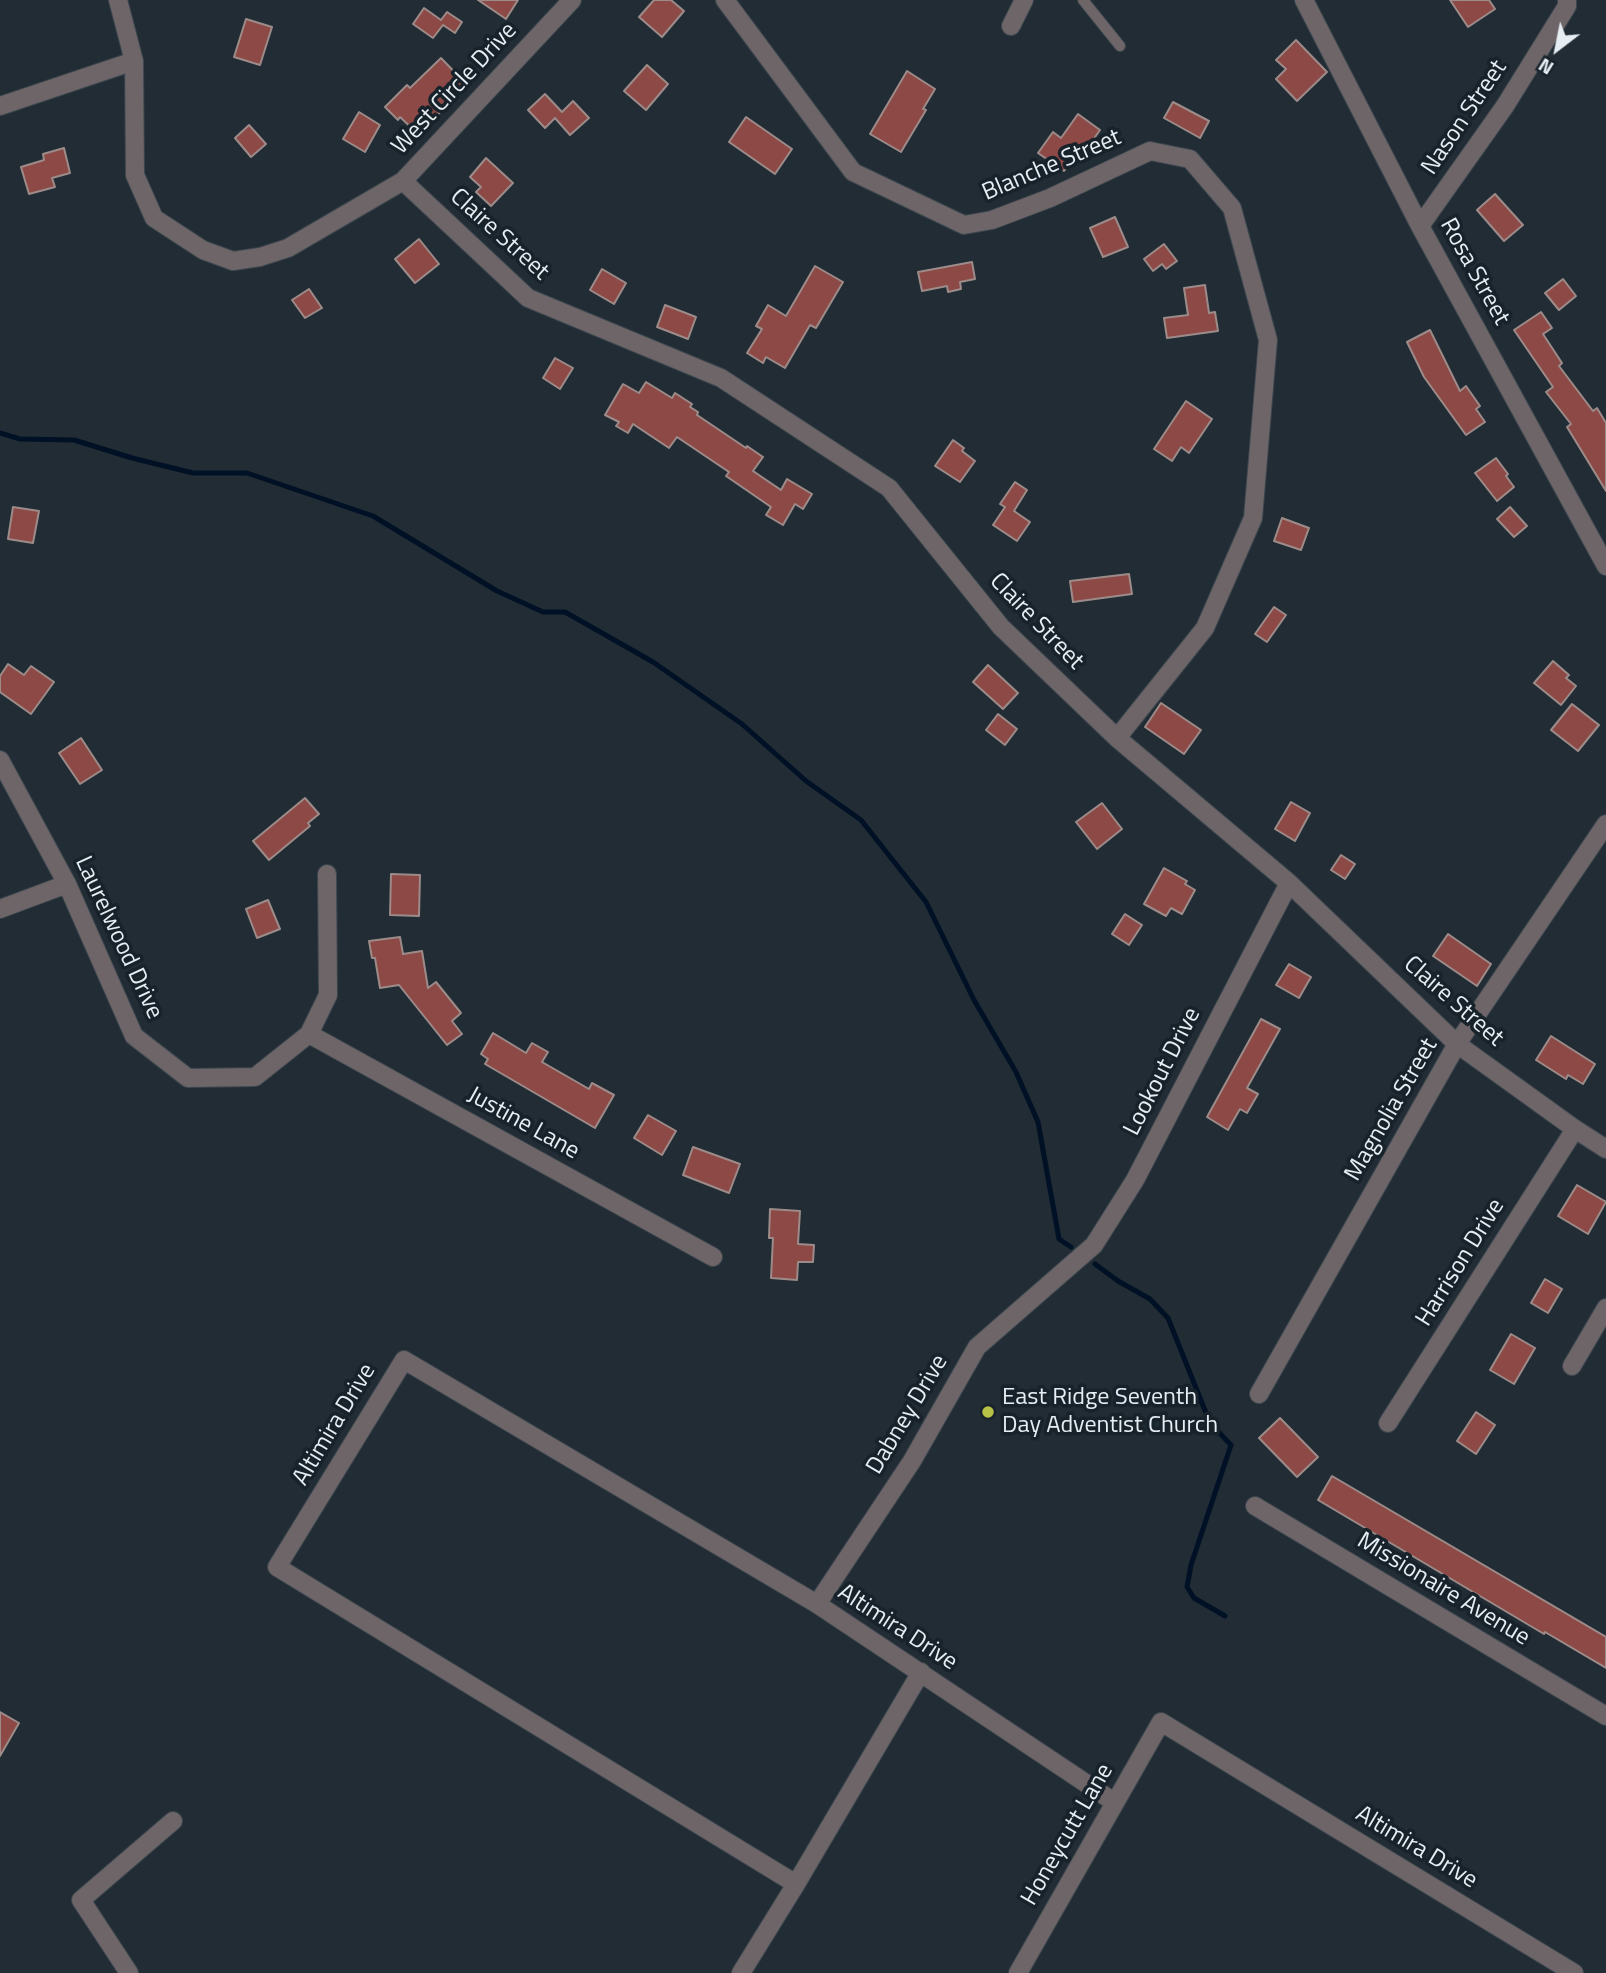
<!DOCTYPE html>
<style>
body{margin:0}
#map{position:relative;width:1606px;height:1973px;overflow:hidden;background:#212c34;font-family:"Titillium Web",sans-serif}
canvas{display:block}
.north{position:absolute;left:1522px;top:14px;width:70px;height:70px;-webkit-text-stroke:5px #17222a;paint-order:stroke;rotate:212deg;font-size:19px;font-weight:700;line-height:28px;text-align:center;color:#e6edf3}
.north::after{content:'';display:block;margin:auto;width:24px;height:32px;background:#e6edf3;clip-path:polygon(50% 0,100% 100%,50% 72%,0 100%)}
</style>
<div id="map">
<canvas width="1606" height="1973"></canvas>
<div class="north">N</div>
</div>
<script>
const context = document.querySelector('canvas').getContext('2d');
context.lineJoin = 'round';
function trace(path, color, width, dash) { context.strokeStyle = color; context.lineWidth = width; context.lineCap = dash ? 'butt' : 'round'; context.setLineDash(dash || []); context.stroke(path); }
function fillPath(path, color) { context.fillStyle = color; context.fill(path, 'evenodd'); }
function write(font, color, halo, rows, align = 'center') {
  context.font = font + ' "Titillium Web",sans-serif'; context.lineWidth = 7; context.setLineDash([]); context.textBaseline = 'middle'; context.strokeStyle = halo; context.fillStyle = color; for (const [text, x, y, turn = 0] of rows) {
    context.save(); context.translate(x, y); context.rotate((+turn || 0) * Math.PI / 180); context.textAlign = isNaN(turn) ? turn : align; if (halo) context.strokeText(text, 0, 0); context.fillText(text, 0, 0); context.restore();
  }
}
trace(new Path2D(`
 M0,433l20,6 54,1 58,18 61,15h54l126,43 124,75 46,21h22l88,50 89,62 64,57 55,39 65,82 48,98 42,72 22,50 21,117 12,8
 M1095,1264l23,17 32,18 18,19 42,105 21,22 -40,120 -4,22 7,11 31,18`), '#001126', 5);
const building = new Path2D(`
 M478,0h40l-12,19z
 M654,0h17l13,11 -22,26 -23,-20z
 M1450,0h39l6,9 -27,18z
 M424,8l17,12 6,-8 15,10 -7,11 -12,-8 -10,13 -20,-14z
 M246,19l26,8 -12,38 -26,-8z
 M1296,40l31,32 -30,29 -21,-22 10,-10 -10,-9z
 M441,58l25,26 -47,51 -19,-18 -2,3 -13,-13 22,-22 3,3z
 M647,65l21,19 -22,26 -22,-19z
 M907,71l28,18 -12,20 3,1 -25,42 -31,-18z
 M545,94l17,18 11,-11 16,17 -19,17 -15,-17 -10,10 -17,-18z
 M1173,102l36,19 -9,17 -36,-20z
 M359,112l21,13 -15,27 -22,-13z
 M1078,114l22,16 -12,17 -5,-3 -19,27 -26,-18 15,-21 8,6z
 M746,117l46,32 -17,25 -46,-32z
 M249,125l17,19 -15,13 -16,-19z
 M64,148l6,25 -18,5 3,9 -26,7 -8,-27 23,-7 -1,-6z
 M486,158l27,25 -22,23 -15,-14 5,-5 -11,-10z
 M1495,194l28,31 -19,16 -27,-31z
 M1115,217l13,30 -25,10 -13,-29z
 M419,239l20,25 -24,19 -20,-24z
 M1164,244l13,17 -11,8 -4,-5 -9,7 -9,-12z
 M972,262l3,17 -15,3 1,7 -13,3 -1,-6 -25,5 -4,-19z
 M815,266l28,16 -27,46 -6,-3 -25,43 -19,-11 -3,6 -16,-10 15,-24 -6,-3 12,-21 18,11z
 M602,269l24,14 -12,21 -24,-14z
 M1563,279l13,17 -17,14 -14,-17z
 M1205,285l4,28 6,-1 3,19 -51,7 -3,-20 24,-3 -4,-27z
 M309,289l13,19 -17,10 -13,-18z
 M665,305l31,12 -8,22 -31,-12z
 M1541,312l11,16 -9,6 19,29 -3,3 34,45 4,-3 9,15v68l-39,-64 4,-3 -25,-32 7,-5 -39,-57z
 M1430,330l30,61 6,-5 14,20 -4,3 9,13 -19,13 -42,-58 -17,-35z
 M555,358l18,10 -13,21 -17,-11z
 M646,382l26,16 3,-5 17,11 -2,3 8,5 -1,3 49,33 1,-2 16,11 -10,14 28,19 6,-11 25,15 -9,15 -8,-5 -12,21 -17,-10 5,-8 -45,-31 3,-4 -52,-35 -8,11 -36,-24 -5,9 -12,-7 3,-4 -14,-7 18,-31 16,9z
 M1186,401l26,18 -23,34 -8,-6 -9,14 -18,-12z
 M953,440l11,8 -2,3 13,10 -15,21 -25,-16z
 M1496,458l12,16 -2,2 8,11 -17,14 -22,-28z
 M1015,482l12,8 -13,21 16,11 -13,19 -24,-16 12,-18 -5,-3z
 M13,507l26,4 -6,32 -25,-4z
 M1510,507l17,19 -13,11 -17,-18z
 M1282,518l27,10 -8,22 -27,-9z
 M1129,574l3,20 -59,8 -3,-21z
 M1274,607l12,8 -19,27 -12,-8z
 M1553,661l16,14 -3,3 10,8 -15,19 -27,-22z
 M8,664l16,11 7,-9 23,16 -23,32 -31,-22v-16z
 M988,665l30,28 -15,16 -30,-27z
 M1161,703l40,27 -17,24 -39,-27z
 M1572,704l27,21 -21,26 -27,-21z
 M998,714l19,15 -12,16 -19,-15z
 M81,738l21,32 -22,14 -21,-31z
 M305,798l14,16 -11,9 2,3 -41,34 -16,-19z
 M1291,802l19,11 -15,28 -20,-12z
 M1102,803l20,26 -25,20 -21,-27z
 M1341,855l14,9 -10,15 -14,-9z
 M1164,868l23,13 -2,3 10,6 -13,24 -11,-6 -5,8 -22,-12z
 M391,874l29,1 -1,41 -29,-1z
 M268,900l12,29 -23,9 -11,-29z
 M1125,914l17,11 -13,20 -17,-11z
 M1448,934l43,30 -14,22 -44,-30z
 M400,937l3,17 19,-3 6,37 8,-6 25,31 -9,8 10,13 -15,11 -48,-60 -19,3 -5,-30h-3l-3,-17z
 M1289,964l22,13 -12,21 -23,-13z
 M1261,1019l19,10 -33,59 11,6 -11,19 -7,-4 -12,21 -21,-13z
 M493,1033l33,20 6,-10 16,9 -6,10 47,27 3,-6 22,12 -19,33 -110,-64 3,-5 -7,-5z
 M1551,1036l44,28 -12,20 -15,-9 -2,4 -30,-19z
 M648,1115l28,16 -14,24 -28,-17z
 M693,1147l47,17 -11,29 -46,-18z
 M1577,1185l29,17 -18,32 -30,-18z
 M770,1209l30,2 -2,33 16,1 -1,17h-15l-1,18 -26,-2 2,-40h-4z
 M1545,1279l17,10 -14,24 -17,-10z
 M1511,1334l24,14 -21,36 -24,-14z
 M1476,1412l19,13 -19,29 -19,-13z
 M1280,1418l38,39 -21,20 -38,-39z
 M1332,1476l274,161v31l-61,-36 -1,2 -226,-134z
 M0,1712l19,11 -19,33z`);
fillPath(building, '#8c4946');
trace(building, '#9c8b89', 2);
const service = new Path2D(`
 M1083,0l37,46`);
const minor = new Path2D(`
 M118,0l16,61 1,114 19,43 49,32 30,11 27,-4 28,-9 115,-67 169,-181
 M725,0l128,172 111,53 28,-5 58,-22 100,-47 40,8 42,49 36,132 -15,178 -48,110 -88,110
 M1304,0l116,226 186,340
 M1011,26l13,-26
 M0,106l134,-45
 M403,181l125,117 193,80 168,110 112,139 116,111 172,145 168,161 118,85 31,20
 M1420,226l85,-120 62,-100v-6
 M0,760l67,124 67,152 54,42 67,-1 54,-43 19,-39 -1,-121
 M0,909l67,-25
 M309,1034l404,223
 M1572,1366l34,-58
 M1259,1394l198,-350 149,-220
 M1388,1423l187,-294
 M1255,1506l351,210
 M817,1604l95,-143 65,-114 117,-102 41,-65 154,-297
 M796,1884l-519,-317 127,-207 413,244 297,198
 M129,1973l-48,-73 92,-79
 M741,1973l55,-89 125,-212
 M1018,1973l143,-251 413,251`);
trace(service, '#3d474f', 12);
trace(minor, '#3d474f', 20);
trace(service, '#6d6567', 10);
trace(minor, '#6d6567', 18);
for (const [x, y, r, color] of [
 [988,1412,7,"#b8c147"]
]) { const dot = new Path2D(); dot.arc(x, y, r, 0, 2 * Math.PI); context.fillStyle = color; context.fill(dot); trace(dot, '#17222a', 2.5); }
write('24px', '#e6edf3', '#17222a', [
 ["West Circle Drive",455,89,-47],
 ["Nason Street",1465,118,-56],
 ["Blanche Street",1052,166,-23],
 ["Claire Street",499,235,42],
 ["Rosa Street",1474,272,61],
 ["Claire Street",1036,622,46],
 ["Laurelwood Drive",118,938,65],
 ["Claire Street",1453,1002,41],
 ["Lookout Drive",1163,1072,-63],
 ["Magnolia Street",1392,1110,-60],
 ["Justine Lane",523,1124,29],
 ["Harrison Drive",1461,1263,-58],
 ["Dabney Drive",908,1415,-59],
 ["Altimira Drive",335,1425,-59],
 ["Missionaire Avenue",1443,1590,31],
 ["Altimira Drive",897,1628,33],
 ["Honeycutt Lane",1068,1835,-60],
 ["Altimira Drive",1416,1848,31]
]);
write('24px', '#e6edf3', '#17222a', [
 ["East Ridge Seventh",1002,1398],
 ["Day Adventist Church",1002,1426]
], 'left');
</script>
